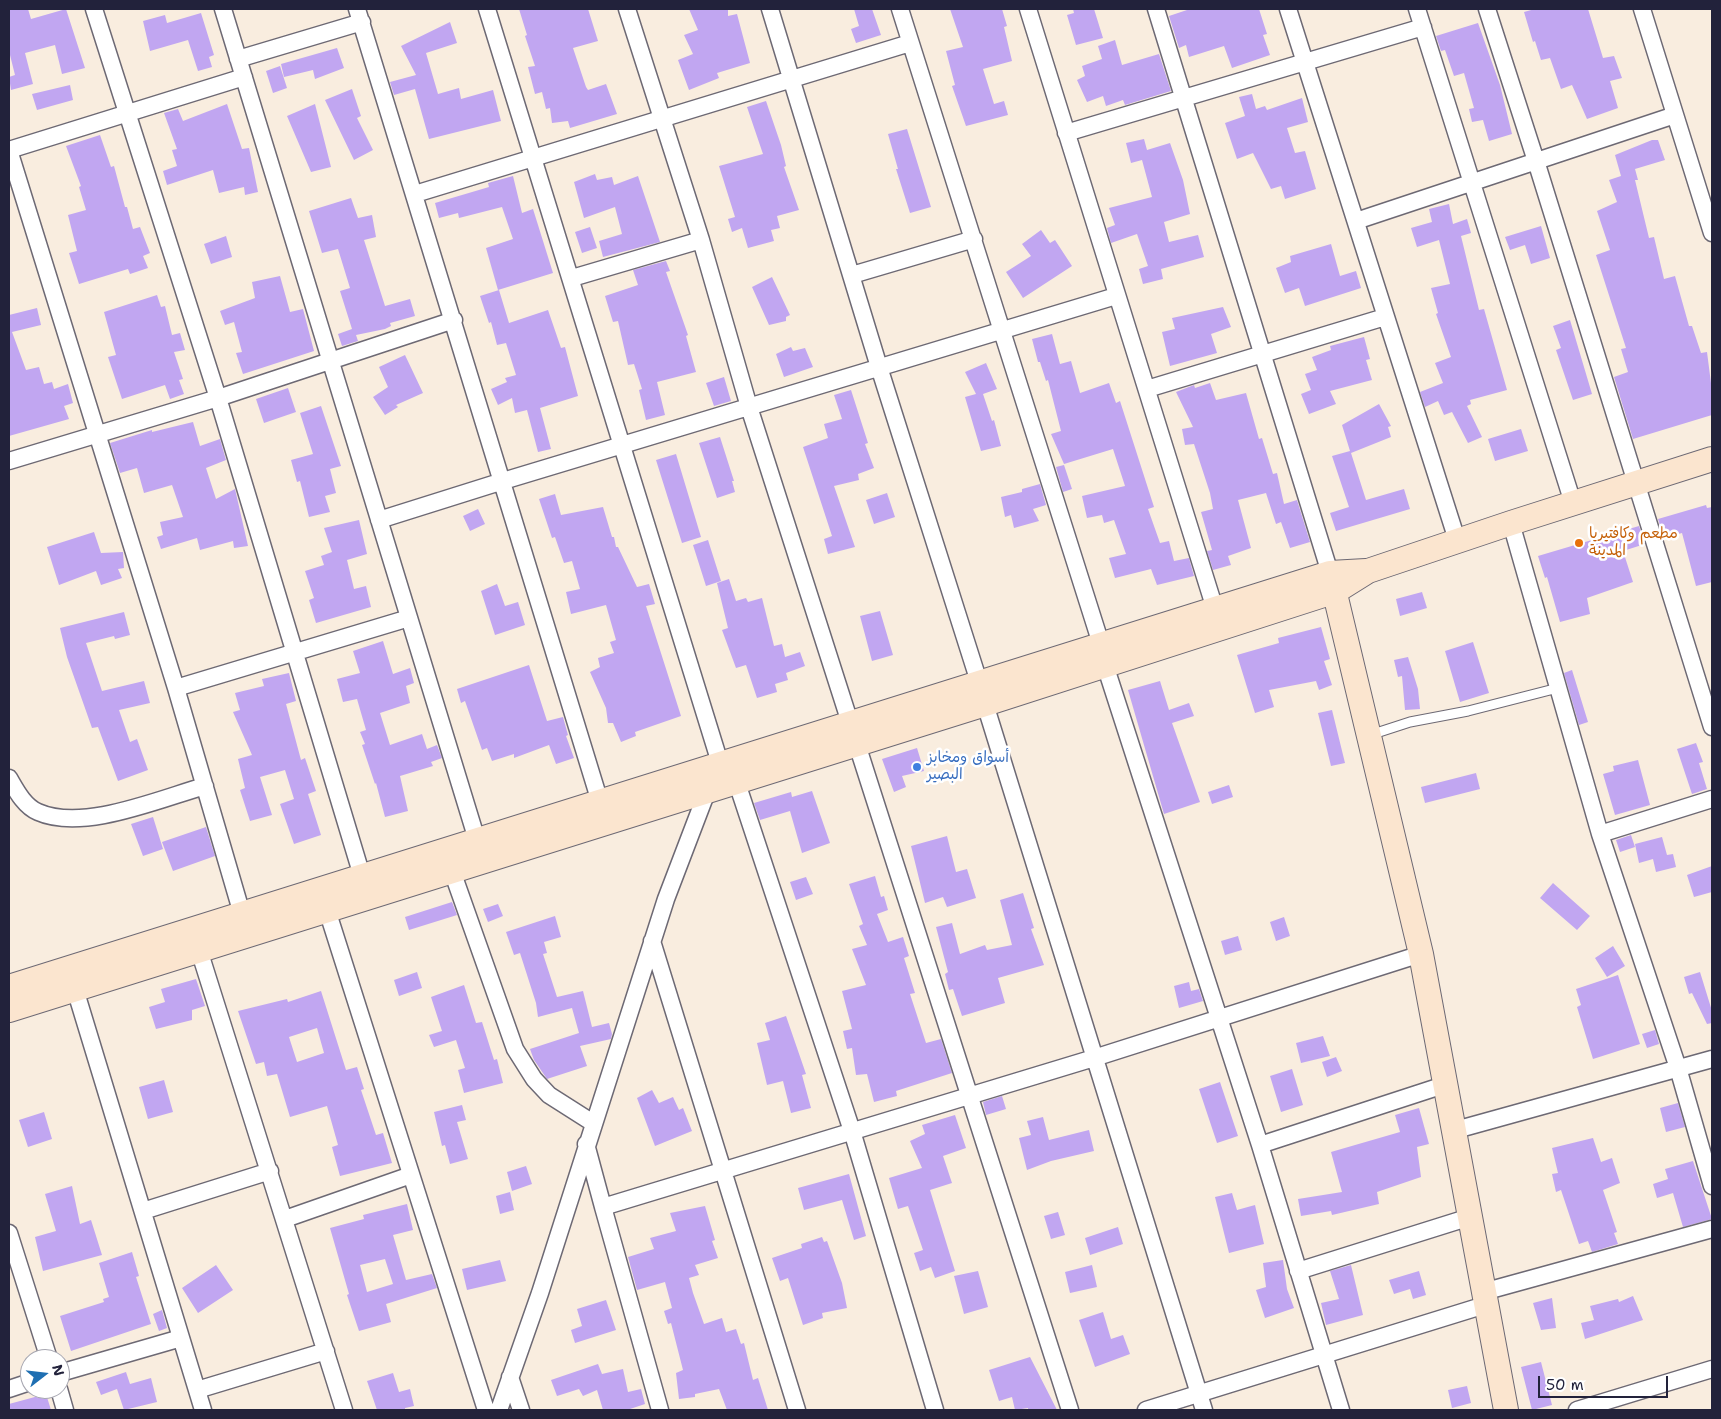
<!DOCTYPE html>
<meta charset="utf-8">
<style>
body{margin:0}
#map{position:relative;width:1721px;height:1419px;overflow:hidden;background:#f9eddf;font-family:"Shantell Sans",sans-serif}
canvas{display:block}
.frame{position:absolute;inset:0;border:10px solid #22223b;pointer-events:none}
.north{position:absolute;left:20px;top:1349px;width:50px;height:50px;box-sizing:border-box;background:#fff;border:1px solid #a7a7b1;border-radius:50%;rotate:74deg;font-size:14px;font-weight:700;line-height:20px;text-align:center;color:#22223b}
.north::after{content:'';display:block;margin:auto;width:18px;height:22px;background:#1f6fb2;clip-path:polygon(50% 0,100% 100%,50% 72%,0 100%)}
.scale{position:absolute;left:1538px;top:1376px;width:130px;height:22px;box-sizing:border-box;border:2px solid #22223b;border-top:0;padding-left:6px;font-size:15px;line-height:18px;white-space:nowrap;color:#22223b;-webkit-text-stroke:4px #fff;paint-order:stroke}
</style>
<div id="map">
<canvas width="1721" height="1419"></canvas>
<div class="frame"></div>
<div class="north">N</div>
<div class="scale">50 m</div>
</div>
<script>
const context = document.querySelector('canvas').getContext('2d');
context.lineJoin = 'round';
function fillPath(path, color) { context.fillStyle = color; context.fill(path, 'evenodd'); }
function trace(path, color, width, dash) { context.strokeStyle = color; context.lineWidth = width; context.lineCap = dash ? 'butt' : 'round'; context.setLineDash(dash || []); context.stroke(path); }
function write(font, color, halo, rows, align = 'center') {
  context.font = font + ' "Shantell Sans","Playpen Sans Arabic",sans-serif'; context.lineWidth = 5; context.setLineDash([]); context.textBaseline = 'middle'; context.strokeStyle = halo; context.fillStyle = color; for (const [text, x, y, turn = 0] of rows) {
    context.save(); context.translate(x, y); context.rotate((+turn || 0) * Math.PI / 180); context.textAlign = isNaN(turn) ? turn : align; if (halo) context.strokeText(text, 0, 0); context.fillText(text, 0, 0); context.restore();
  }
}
fillPath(new Path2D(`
 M9,9h19l3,10 35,-10 19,59 -23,6 -7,-29 -30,8 8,31 -22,6 -2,-13 6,-2 -6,-24z
 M519,9h69l10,32 -25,7 13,39 2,3 18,-6 11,30 -47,14 -2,-7 -16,2 -2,-15 -4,1 -4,-17 -7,2 -7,-27 7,-1 -10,-30 2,-1z
 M689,9h39v7l9,-2 13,49 -33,10 2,5 -30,12 -11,-30 15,-6 -9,-19 14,-5z
 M854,9h18l9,26 -25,8 -5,-14 8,-3z
 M950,9h52l5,17 -3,1 8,34 -29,8 11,35 10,-3 4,14 -42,11 -14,-40 3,-1 -9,-34 17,-4z
 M1073,9h21l9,29 -27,7 -9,-30 7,-2z
 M1190,9h69l8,25 -4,1 7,20 -38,13 -8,-22 -35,11 -3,-12 -7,3 -10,-32z
 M1535,9h53l15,49 11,-2 8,22 -12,3 8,27 -31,11 -15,-34 -11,4 -11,-31 -9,2 -6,-19 -2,1 -9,-30z
 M201,13l13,42 -5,2 3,10 -14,4 -10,-31 -38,11 -7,-30 22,-6 2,8z
 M450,22l7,21 -31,10 12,41 21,-6 2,11 32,-9 8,31 -72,18 -14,-50 -21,6 -4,-13 26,-7 -15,-29z
 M1478,23l22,62 12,49 -23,7 -6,-21 -11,2 -3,-13 5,-1 -10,-35 -10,3 -9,-26 -4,1 -5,-15z
 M1115,40l7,25 37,-11 12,37 -46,14 -2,-5 -17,6 -3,-10 -16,6 -10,-22 8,-4 -3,-10 20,-7 -4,-13z
 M337,48l7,20 -29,11 -2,-9 -29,7 -3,-13z
 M280,66l7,22 -14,5 -7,-22z
 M70,85l3,15 -36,10 -5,-16z
 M352,89l9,27 -4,2 16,32 -19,10 -29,-60z
 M1252,94l4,15 9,-3 2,4 35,-12 6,24 -21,6 8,25 10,-2 11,38 -31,10 -4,-13 -10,3 -18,-36 -16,6 -12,-36 20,-7 -6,-19z
 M766,101l15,44 5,21 -2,1 15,43 -22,6 3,12 -9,2 3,11 -26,7 -6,-20 -10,4 -4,-13 7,-2 -16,-51 44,-12 -16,-47z
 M227,104l15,45 7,-1 9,44 -13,3 -1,-8 -25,6 -6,-23 -46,15 -4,-14 14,-5 -5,-16 5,-1 -13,-36 14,-4 5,12z
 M315,104l16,63 -20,5 -24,-56z
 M907,129l24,78 -21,6 -14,-44h2l-10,-35z
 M100,135l11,32 3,-1 11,41h2l6,22 7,-2 10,26 -7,3 5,12 -18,6 -2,-5 -49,15 -10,-31 8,-2 -9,-36 18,-5 -7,-23 2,-1 -15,-40z
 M1144,139l3,11 23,-7 13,37 7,34 -26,8 5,20 29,-7 6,22 -43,12 2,10 -20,5 -4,-15 9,-3 -11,-32 -26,9 -4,-15 8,-3 -6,-17 43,-11 -10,-37 -11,3 -5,-20z
 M1652,140h6l7,20 -30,9 3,11h-3l14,58 5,-1 10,42 11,-3 14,50h3l9,27 6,-1 5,39v24l-79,24 -19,-62 14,-5 -7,-23 5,-1 -30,-93 14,-5 -13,-39 20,-9 -8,-22 12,-4 -6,-21z
 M595,174l2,6 15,-3 2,8 24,-9 22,66 -57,15 -4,-16 23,-7 -7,-27 -31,11 -10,-36z
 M513,176l9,37 11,-4 20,64 -55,17 -12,-42 27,-9 -11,-32 -43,11 -1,-5 -19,5 -4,-15 54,-16 -1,-4z
 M351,198l7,20 14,-3 4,22 -12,3 21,66 25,-7 5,17 -25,7 1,3 -6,3 -29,6 2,6 -16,5 -4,-12 14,-5 -12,-38 10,-3 -12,-39 -16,4 -13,-42z
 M1449,204l4,20 14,-5 4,14 -10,3 18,74 5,-1 23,81 -37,10 1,4 -4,2 15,31 -14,6 -16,-31 -8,3 -6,-14 -13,6 -5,-15 23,-9 -8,-20 16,-6 -15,-43 2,-1 -7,-25 19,-4 -11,-44 -22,7 -6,-19 21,-6 -3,-13z
 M1541,226l9,32 -19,6 -6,-19 -15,5 -5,-13z
 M590,227l7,21 -15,5 -7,-21z
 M1041,230l9,13 5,-3 17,26 -49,32 -17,-26 25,-16 -9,-12z
 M226,236l6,21 -21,7 -7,-20z
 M1331,244l9,32 16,-5 5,17 -56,18 -6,-18 -14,5 -9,-25 15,-6 -1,-6z
 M666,261l4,10 -4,1 22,63 -2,1 10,36 -39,10 8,33 -19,5 -7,-30 3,-1 -8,-25 -6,1 -10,-44 -5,1 -8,-26 33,-11 -5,-15z
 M280,276l10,36 13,-3 11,42 -71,23 -7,-21 6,-1 -8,-30 -9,3 -5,-14 35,-13 -3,-16z
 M772,277l18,38 -4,2v4l-17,4 -17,-38z
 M499,290l10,33 39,-13 13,38 4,-1 13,49 -38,12 11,41 -13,3 -11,-42 -12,3 -3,-15 -14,7 -7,-16 16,-7 -2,-4 11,-3 -10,-32 -9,2 -6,-23 -2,1 -9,-27z
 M157,295l4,12 4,-1 7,29 8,-2 5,17 -11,2 9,27 -4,1 5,14 -14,5 -5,-14 -43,14 -14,-42 8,-2 -12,-43z
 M1223,307l8,20 -20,7 6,19 -47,13 -8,-34 13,-3 -3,-11z
 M37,308l4,17 -29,7 14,38 13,-3 5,17 8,-2 2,7 14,-5 5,19 -9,3 5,13 -60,17v-121z
 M1570,320l22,74 -19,6 -17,-50 5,-2 -8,-22z
 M1052,334l8,30 11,-3 9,32 29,-10 7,20 4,-2 34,106 -6,2 12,34 9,-2 5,20 15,-3 5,18 -37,9 -6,-16 -36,9 -6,-20 17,-4 -12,-34 -10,3 -2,-8 -15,3 -5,-22 43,-10 -12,-37 -49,15 -13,-30 10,-3 -13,-51 -2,1 -6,-19h-2l-6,-23z
 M1364,337l6,22 -4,1 6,20 -42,11 6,13 -27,10 -8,-20 10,-4 -6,-16 12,-4 -5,-13 19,-7 -1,-4z
 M791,347l2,4 12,-3 8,19 -29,10 -8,-23z
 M405,355l18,38 -27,12 2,2 -13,8 -12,-18 15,-10 -9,-20z
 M986,363l11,26 -14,5 9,27 2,-1 7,26 -20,5 -16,-54 11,-3 -11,-22z
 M724,377l7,24 -17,5 -8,-23z
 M1210,383l6,17 30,-7 13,46 3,-1 11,36 4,-1 7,31 13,-4 13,42 -20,6 -9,-26 -5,2 -10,-31 -28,7 13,48 -23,8 3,9 -18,5 -6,-19 5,-1 -11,-38 12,-3 -3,-16 -16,-49 -9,1 -3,-16 11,-2 -17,-35 18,-7 1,3z
 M288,388l8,24 -32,11 -8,-24z
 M851,390l17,53 -3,1 9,24 -16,6 1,6 -25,6 21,61 -27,7 -4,-15 8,-3 -29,-89 25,-9 -4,-14 18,-5 -8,-24z
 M1379,404l12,22 -3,1 3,10 -40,16 15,47 38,-11 6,20 -74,22 -6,-18 19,-6 -17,-51 18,-5 -8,-26z
 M321,406l20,60 -11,3 6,24 -11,3 5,16 -21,5 -9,-36 -3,1 -6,-22 22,-6 -13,-41z
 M193,422l7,24 20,-7 6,21 -20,8 10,31 19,-10 13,57 -14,2 -1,-7 -33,9 -3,-12 -36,11 -4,-12 6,-2 -3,-13 23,-5 -11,-32 -28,8 -7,-25 -17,5 -10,-30 42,-13v2z
 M1521,429l7,22 -33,10 -7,-22z
 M720,437l14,44h-2l3,11 -18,6 -18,-55z
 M676,454l25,83 -19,6 -26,-83z
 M1064,465l8,24 -9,3 -7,-25z
 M1040,484l6,21 -13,4 6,12 -25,7 -3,-13 -6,2 -4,-20 21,-5v-3z
 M887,493l8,24 -21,7 -8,-24z
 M555,494l6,21 42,-8 9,30h2l2,10h2l19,40 12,-3 6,20 -9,2 35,110 -46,16 1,4 -15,6 -8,-19h-5l-2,-15 -16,-36 10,-5 -2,-9 16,-5 -4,-11 6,-2 -10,-35 -35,9 -5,-22 14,-3 -8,-28 -8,2 -9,-26 -3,1 -13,-39z
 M1706,505l1,3 5,-1v75l-16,4 -14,-53 -18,5 -6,-19z
 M478,509l7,15 -15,7 -7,-15z
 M359,520l8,34 -20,6 7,29 12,-3 5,21 -55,16 -7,-23 5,-2 -9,-27 19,-6 -3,-9 11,-4 -8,-24z
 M1639,526l6,18 -22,7 10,31 -46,16 3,16 -30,8 -13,-45 -2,1 -7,-22z
 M94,532l7,21 22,-1 1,16 -6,1 4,9 -21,7 -5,-14 -37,14 -12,-38z
 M708,540l13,41 -15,5 -13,-41z
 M729,579l7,22 10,-3 2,4 14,-4 12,48 8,-2 3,13 15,-5 5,14 -19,7 2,7 -13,4 2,8 -20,6 -11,-33 -10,3 -14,-38 6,-2 -11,-45z
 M497,584l8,22 13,-4 7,23 -30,10 -14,-44z
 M1422,592l5,16 -27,8 -4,-17z
 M880,611l13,44 -21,6 -12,-45z
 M124,612l6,23 -15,4 -1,-3 -28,7 16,48 42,-10 6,22 -31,7 11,32 7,-3 11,31 -30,11 -20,-54 -6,1 -25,-71 -7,-29z
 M1321,627l9,32 -6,2 8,24 -13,5 -3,-9 -47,9 5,17 -19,6 -18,-58 42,-12 -1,-5z
 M383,641l10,33 17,-6 4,15 -8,3 4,17 -30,10 10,32 32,-11 5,15 10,-4 5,13 -11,4 2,4 -33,10 8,35 -23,6 -9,-34 -1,1 -13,-39 3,-1 -5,-12 6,-2 -9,-31 -14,3 -6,-23 23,-6 -7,-22z
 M1473,642l16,51 -29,9 -15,-51z
 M1408,657l10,32 2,20 -15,1 -3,-34 -4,1 -4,-17z
 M529,665l18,56 16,-4 5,18 -2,1 8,22 -18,6 -7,-19 -35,13v-4l-22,7 -5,-13 -5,2 -17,-49 -4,2 -4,-14z
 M1572,670l16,52 -9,3 -15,-52z
 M289,673l7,28 -10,3 15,56 4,-2 11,33 -8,3 13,41 -27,9 -14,-40 14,-5 -9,-29 -25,7 12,38 -22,6 -10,-31 5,-2 -7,-29 14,-4 -19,-43 7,-2 -5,-17 29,-7 -2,-7z
 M1160,681l9,29 20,-7 5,13 -22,7 28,79 -36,12 -36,-124z
 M1332,710l13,53 -14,3 -13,-53z
 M1696,743l7,19 -4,1 8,26 -15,5 -15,-45z
 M917,748l7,23 -22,5 4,11 -12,5 -12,-33z
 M1638,760l12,45 -35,10 -12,-41 11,-3 -1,-5z
 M1476,773l4,16 -55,14 -4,-16z
 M1229,785l4,12 -21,7 -4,-12z
 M812,791l18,52 -28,10 -12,-42 -30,9 -6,-17 37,-11 1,5z
 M153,817l10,32 -20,7 -12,-32z
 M206,827l9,29 -42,15 -11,-29z
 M1631,835l4,12 -15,5 -4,-12z
 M947,836l9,36 11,-3 9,29 -29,9 -4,-10 -18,6 -14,-57z
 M1662,837l5,18 6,-1 3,13 -20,5 -3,-13 -14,4 -4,-19z
 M1712,866v26l-18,5 -7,-22z
 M875,876l6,21 3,-1 4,14 -11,4 11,28 15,-5 6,19 -5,2 11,35 -5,1 16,49 15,-4 11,34 -56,18 1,5 -23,6 -7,-28 -11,1 -4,-27 -5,1 -4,-18 9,-2 -10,-38 24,-6 -14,-36 15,-4 -8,-19 4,-2 -14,-40z
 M806,877l7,17 -17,6 -6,-18z
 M1553,883l37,33 -13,14 -37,-32z
 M1023,893l11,35 -3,1 13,36 -46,13 7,25 -43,13 -9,-27 -4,1 -4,-16 3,-2 -12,-45 16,-4 8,31 25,-9 2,5 25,-5 -12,-45z
 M452,902l5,13 -48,15 -4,-13z
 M498,904l5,12 -15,6 -5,-13z
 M555,916l6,21 -17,5 3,11 -4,1 14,43 26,-6 9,36 17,-4 3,11 -1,5 -31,7 7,20 -40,13 -13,-19 -4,-11 49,-16 -7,-25 -34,9 -2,-14 -16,-50 -6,2 -8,-23z
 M1284,917l6,19 -14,5 -6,-19z
 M1238,936l4,14 -17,5 -4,-14z
 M1613,946l12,20 -18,11 -12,-19z
 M417,972l5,16 -23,8 -5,-16z
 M1700,972l12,39v12l-5,1 -15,-31 -3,1 -5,-17z
 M1618,975l22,69 -47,15 -16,-52 4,-2 -5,-16z
 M196,979l9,27 -13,4v10l-36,9 -7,-22 16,-5 -4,-13z
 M1189,982l2,9 8,-2 4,12 -24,7 -5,-22z
 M464,985l12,38 6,-1 12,38 3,-1 6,24 -39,10 -6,-23 7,-2 -9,-28 -22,7 -5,-12 13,-4 -11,-34z
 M321,991l25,79 11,-3 7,22 -3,1 15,45 7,-2 9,30 -52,13 -8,-29 6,-2 -11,-39 -37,11 -13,-43 -10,2 -3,-14 -8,2 -18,-53 49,-12 1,3zM317,1028l7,25 -27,9 -8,-25z
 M786,1016l20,58 -4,1 9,33 -20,5 -8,-32 -16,4 -10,-42 13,-3 -5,-17z
 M1655,1030l4,14 -12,4 -5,-14z
 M1323,1036l7,20 -29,7 -5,-20z
 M1336,1057l6,14 -15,6 -5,-15z
 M1292,1069l11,36 -22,7 -11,-36z
 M164,1080l9,32 -25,7 -9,-32z
 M1220,1082l18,54 -21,7 -18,-54z
 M652,1090l7,13 14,-6 6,13 4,-2 9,23 -37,15 -18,-48z
 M1002,1096l4,13 -20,6 -3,-13z
 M1678,1103l7,24 -19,5 -6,-24z
 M462,1105l4,15 -9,2 11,37 -18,5 -5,-19 -3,1 -8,-34z
 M1419,1108l10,36 -12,3 4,30 -44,15 2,12 -47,11 -1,-4 -30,5 -3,-17 44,-7 -11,-40 69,-20 -5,-17z
 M44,1112l8,27 -24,8 -9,-27z
 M955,1115l11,33 -23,8 9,27 -22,7 25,81 -20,7 -4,-11 -11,4 -6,-18 9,-3 -15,-44 -10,3 -9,-31 33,-10 -12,-27 15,-7 -3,-9z
 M1043,1117l6,23 40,-10 5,21 -43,10 -24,9 -8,-32 12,-3 -4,-14z
 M1593,1138l8,24 11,-4 8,25 -17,7 14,42 -3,1 4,11 -26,8 -4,-11 -9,3 -18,-54 -5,2 -4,-18 6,-1 -6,-25z
 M1693,1161l19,58 -29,8 -10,-34 -16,5 -4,-14 15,-5 -3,-10z
 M526,1166l6,18 -20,7 -5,-19z
 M849,1174l17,62 -12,4 -12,-40 -38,10 -6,-22z
 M72,1186l8,38 11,-4 11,35 -59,16 -8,-34 21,-6 -11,-37z
 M510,1192l4,18 -14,4 -4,-18z
 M1232,1193l5,17 18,-5 9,39 -35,9 -14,-56z
 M407,1204l6,26 -20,5 13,45 26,-6 5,14 -51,16 5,18 -32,9 -12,-36 2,-1 -19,-66 34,-9 -1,-4zM385,1259l8,25 -26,8 -7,-27z
 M705,1206l10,34 -3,1 6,17 -23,7 4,10 -10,3 4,15 11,31 18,-6 4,14 10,-3 5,15 3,-1 9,37 5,-2 10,32h-41l-8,-21 -24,5v3l-16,2 -3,-26 7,-3 -12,-47 -3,1 -4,-13 8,-3 -7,-26 -28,8 -9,-33 26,-8 -4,-11 26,-7 -6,-18z
 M1058,1212l7,23 -14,4 -7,-23z
 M1118,1227l5,17 -33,11 -5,-17z
 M822,1237l2,5 3,-1 15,42 5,25 -25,5 1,5 -20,7 -15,-47 -8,3 -8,-23 30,-10 -1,-4z
 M132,1252l7,24 -3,1 15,47 -80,27 -11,-35 44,-14 -1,-3 6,-2 -10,-34z
 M500,1260l6,21 -39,9 -5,-21z
 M1283,1260l4,29 7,19 -29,10 -9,-28 10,-3 -3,-24z
 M216,1265l17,25 -35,23 -16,-25z
 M1092,1265l5,22 -27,6 -5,-21z
 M1351,1265l12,50 -37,10 -5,-22 18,-4 -9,-28z
 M978,1271l10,36 -24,7 -10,-38z
 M1419,1271l7,24 -13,4 -3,-10 -16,5 -5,-14z
 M1633,1296l10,24 -58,19 -4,-16 13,-3 -4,-14 28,-7 1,3z
 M1552,1298l4,30 -15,2 -8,-27z
 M606,1300l10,30 -41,13 -4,-13 11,-4 -5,-17z
 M162,1310l5,18 -8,3 -6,-17z
 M1103,1312l8,27 12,-4 7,19 -35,13 -16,-47z
 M1030,1357l27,53h-29v-2l-13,2 -3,-13 -13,4 -10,-31z
 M1541,1362l11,43 -20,5 -11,-43z
 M598,1364l4,10 21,-5 5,23 13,-3 4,15 -18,6h-24l-6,-20 -14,6 -4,-7 -22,7 -6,-16z
 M126,1372l4,12 21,-6 6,24 -33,8 -7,-21 -16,6 -5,-13z
 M393,1373l6,19 11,-3 4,17 -9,2v2h-28l-10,-29z
 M1467,1386l4,17 -19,5 -4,-18z
 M46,1394l5,16h-42v-6z`), '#c1a6f1');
const lane = new Path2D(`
 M1370,735l40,-13 58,-11 90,-23`);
const street = new Path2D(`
 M94,9l124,389 144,478
 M223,9l254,831
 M357,9l243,793
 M487,9l233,754
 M627,9l74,231 48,167 321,1003
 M770,9l109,358 100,315
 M900,9l201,635
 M1028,9l187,600
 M1156,9l174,564
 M1288,9l169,531
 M1417,9l156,494
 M1487,9l49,152 176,566
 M1642,9l70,224
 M238,59l124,-37
 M1066,133l357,-106
 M9,150l167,538 66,226
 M9,150l235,-73
 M415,194l495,-151
 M1356,221l319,-106
 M852,275l122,-36
 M572,278l129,-38
 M1147,389l238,-72
 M9,461l209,-63 236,-78
 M379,520l124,-39 613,-185
 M1511,523l89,311 78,234 34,118
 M1105,665l155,480 81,265
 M176,688l233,-70
 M985,704l219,706
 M9,778c7,12 15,28 29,34 45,20 121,-13 167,-26
 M736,780l116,351 83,279
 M1600,834l112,-35
 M452,871l63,178 19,30 15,16 44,28
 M327,910l159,500
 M652,941l145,469
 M199,950l145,460
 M75,989l128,421
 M1452,1131l260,-72
 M586,1144l17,63 491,-149 327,-104
 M1260,1145l184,-60
 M603,1207l57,203
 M143,1211l127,-40
 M285,1219l126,-44
 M9,1233l40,126
 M1298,1271l172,-54
 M1483,1292l229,-63
 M60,1373l121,-35
 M510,1377l11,33
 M9,1389l21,-7
 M59,1389l6,21
 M197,1390l129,-39
 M499,1410l41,-117 126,-394 42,-110
 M1146,1410l339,-105
 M1577,1410l135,-41`);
const secondary = new Path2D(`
 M1331,577l90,377 85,456
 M9,987l1321,-414 36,-2
 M9,1010l976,-306 351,-113 32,-20 143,-48 201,-64`);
trace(lane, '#6d6974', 11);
trace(street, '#6d6974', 19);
trace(secondary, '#6d6974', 26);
trace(lane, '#fff', 9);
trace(street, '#fff', 16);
trace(secondary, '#fbe5cf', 24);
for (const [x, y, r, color] of [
 [1579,543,5,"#e8710a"],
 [917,767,5,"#3f7fe0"]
]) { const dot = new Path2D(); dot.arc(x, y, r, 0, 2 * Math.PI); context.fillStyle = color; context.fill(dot); trace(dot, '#fff', 2); }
write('15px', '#c56008', '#fff', [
 ["مطعم وكافتيريا",1589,534],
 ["المدينة",1589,551]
], 'left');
write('15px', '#366cbe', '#fff', [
 ["أسواق ومخابز",927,758],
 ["البصير",927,775]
], 'left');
</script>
